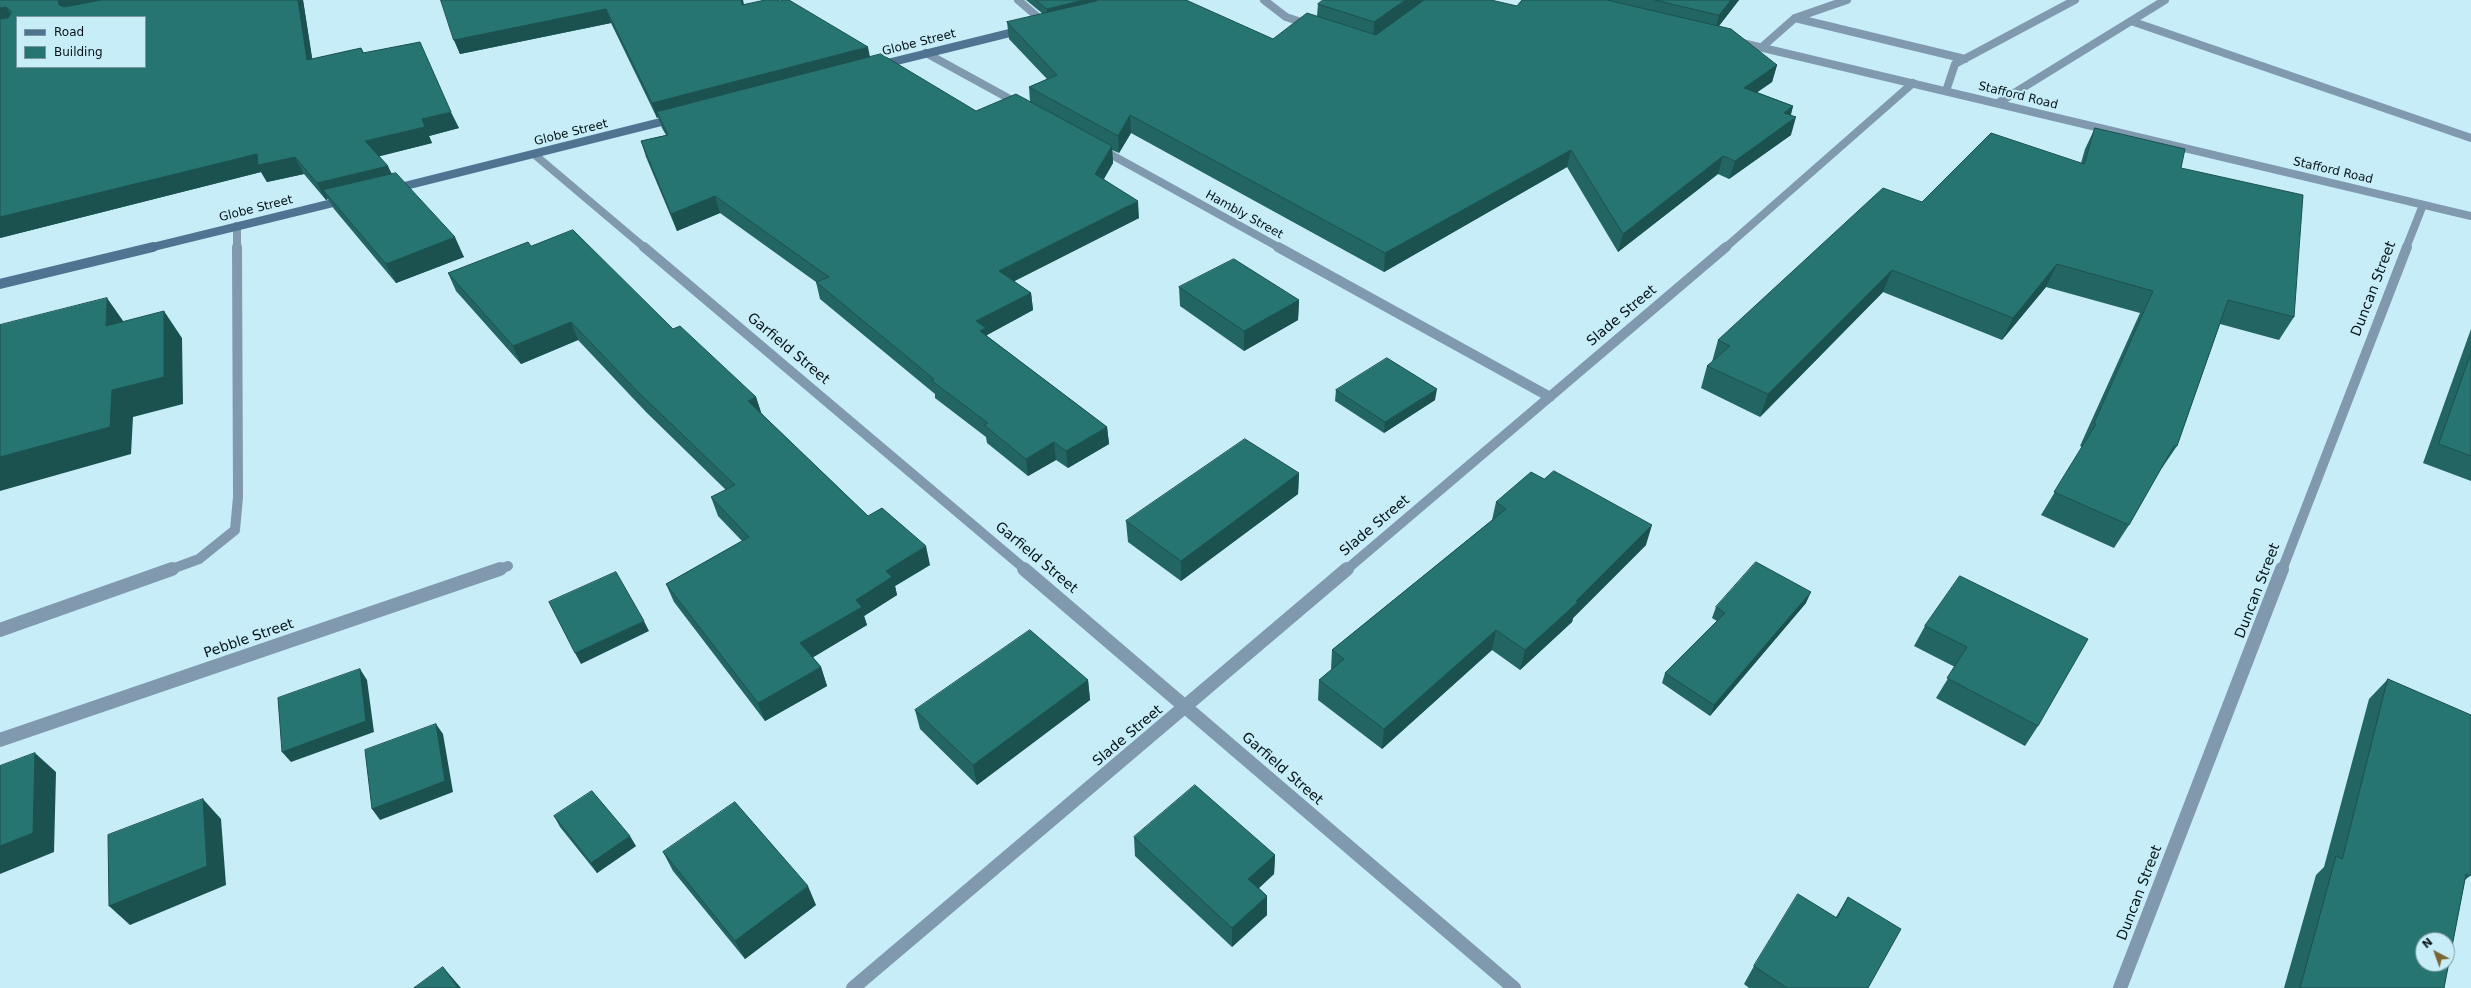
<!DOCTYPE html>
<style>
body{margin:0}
#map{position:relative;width:2471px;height:988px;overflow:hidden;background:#c7edf8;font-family:"DejaVu Sans",sans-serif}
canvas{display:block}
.legend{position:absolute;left:16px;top:16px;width:130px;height:52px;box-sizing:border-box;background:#c7edf8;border:1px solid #7a969e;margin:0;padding:5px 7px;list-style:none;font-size:12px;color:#061316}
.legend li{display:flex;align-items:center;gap:8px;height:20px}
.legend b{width:20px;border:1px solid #7a969e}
.north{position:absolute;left:2415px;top:932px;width:40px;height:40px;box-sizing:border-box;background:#c7edf8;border:1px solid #7a969e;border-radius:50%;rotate:319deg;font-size:11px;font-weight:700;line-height:16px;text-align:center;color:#061316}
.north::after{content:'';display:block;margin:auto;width:14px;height:18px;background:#7b6534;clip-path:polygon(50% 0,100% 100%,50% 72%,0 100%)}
</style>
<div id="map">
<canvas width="2471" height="988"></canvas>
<ul class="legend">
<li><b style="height:5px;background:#4f7492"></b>Road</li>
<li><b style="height:11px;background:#277572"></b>Building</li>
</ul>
<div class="north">N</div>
</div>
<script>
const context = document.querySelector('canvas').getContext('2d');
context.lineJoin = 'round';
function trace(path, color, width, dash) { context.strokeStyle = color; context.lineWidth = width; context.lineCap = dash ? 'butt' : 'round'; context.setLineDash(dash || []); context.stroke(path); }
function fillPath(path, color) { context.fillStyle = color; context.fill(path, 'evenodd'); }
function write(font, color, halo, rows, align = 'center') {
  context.font = font + ' "DejaVu Sans",sans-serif'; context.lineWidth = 4; context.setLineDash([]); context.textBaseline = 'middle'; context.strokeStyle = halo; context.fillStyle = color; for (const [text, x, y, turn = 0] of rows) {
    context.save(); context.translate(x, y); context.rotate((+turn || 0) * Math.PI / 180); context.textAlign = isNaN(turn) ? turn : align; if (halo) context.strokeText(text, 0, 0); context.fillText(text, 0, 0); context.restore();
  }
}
trace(new Path2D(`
 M1018,0l28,24
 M1264,0l22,17 24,8
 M1795,18l170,41
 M2131,21l340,117
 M1762,47l33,-29 52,-18
 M1946,91l9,-27 120,-64
 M1998,103l167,-103
 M237,226v22`), '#8099ae', 8);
trace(new Path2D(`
 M169,570l30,-11 36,-29 3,-33 -1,-250`), '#8099ae', 10);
trace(new Path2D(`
 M0,630l172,-61`), '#8099ae', 14);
trace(new Path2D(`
 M926,53l93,51
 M1101,149l179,99
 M535,155l110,93
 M1725,248l188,-165
 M2406,248l17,-43`), '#8099ae', 8);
trace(new Path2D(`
 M644,247l382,323
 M1278,247l272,150
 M497,570l11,-4
 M1346,570l380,-323
 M2282,570l125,-323`), '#8099ae', 10);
trace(new Path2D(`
 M1024,569l490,419
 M0,740l500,-171
 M853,988l494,-419
 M2120,988l162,-419`), '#8099ae', 14);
trace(new Path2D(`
 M1738,42l733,174`), '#8099ae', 8);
trace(new Path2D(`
 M880,65l142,-35
 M393,189l280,-70
 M149,248l196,-48`), '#4f7492', 8);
trace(new Path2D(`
 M0,284l153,-37`), '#4f7492', 10);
fillPath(new Path2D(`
 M0,0h303l9,59 49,-11 3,5 95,75 -30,8 3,7 -53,13 13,18 72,83 -68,26 -62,-74 -6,-10 -2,1 -22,-26 -37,8 -6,-10 -261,66z
 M441,0h302l1,5 35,-4 91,56 106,54 54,-9 -1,-15 18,-8 -38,-40 -2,-17 36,-8 -17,-14h71v1l176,38 44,-23 1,-12 199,2 5,-6h217l-20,26 58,39 -5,17 -15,10 36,14 -2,9v20l-62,44 -11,-5 -100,78 -51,-85 -183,105 -253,-139 -12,20 -7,-3 1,13 -9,16 35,39 -125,63 17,12 2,17 -46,25v1l120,91 2,17 -41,24 -12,-8 -28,16 -41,-33 -1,-6 -51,-39v-4l-115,-95 -4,-17 -96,-69 -43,18 -31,-74 -5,-16 25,-6 -4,-7 -4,-11 -1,1 -46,-95 -151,31 -6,-14z
 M2095,128l86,40 113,149 -15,23 -59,-16 -43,122 -15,22h-1l-32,57 -15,23 -73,-33 41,-68 -2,-1 60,-133 -94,-26 -44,53 -119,-48 -123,125 -59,-29 6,-22 5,-4 6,-22 204,-138 159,-39 4,-14z
 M531,246l142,83 83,68 5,16 107,103 62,49 -35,21 2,9 -33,21 3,9 -54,32 8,10 6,19 -62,35 -91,-119 -8,-18 76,-43 -24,-25 -7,-19 15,-7 -80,-78 -68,-72 -57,24 -65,-73 -8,-18z
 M1179,287l120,13 -1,20 -54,31 -64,-45z
 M2471,329v152l-48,-18z
 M1336,390l99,10 -51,33 -49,-32z
 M1299,473l-1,21 -117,87 -53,-39 -2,-21z
 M1496,502l150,43 -73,73 -1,4 -52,48 -28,-20 -110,99 -64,-49 1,-20 12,-10 1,-20 160,-130z
 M1960,576l78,150 -13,20 -89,-48 19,-31 -41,-21 11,-20z
 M1806,603l-96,113 -48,-33 3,-10 52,-52 -5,-3 4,-11z
 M2388,679l82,197 -5,4 -21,108h-160l32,-113 8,-8 45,-168z
 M1088,680l2,20 -113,85 -57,-56 -5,-19z
 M554,816l82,30 -39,27 -37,-46z
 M1134,837l141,18 -1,19 -15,14 8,8v19l-35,32 -97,-91z
 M663,852l153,53 -71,54 -72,-88z
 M1848,897l20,91h-119l-5,-4 10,-18 82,-49z`), '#226562');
fillPath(new Path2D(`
 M58,0h75l-61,12 -13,-7z
 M298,0h5l12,76 -8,-16z
 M741,0h2l2,19 -3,-14z
 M1084,0h13v6l-49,12 -1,-9z
 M1405,0h20l-52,40 1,-18z
 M1731,0h8l-24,31 4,-16z
 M6,7l10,16 -16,2v-17z
 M606,9l5,14 -151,31 -6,-14z
 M868,47l3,15 -214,50 1,5 -1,1 -5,-15z
 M1777,65l-5,17 -33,23 5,-17z
 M1793,106l-5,17 8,-6 -5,18 -62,44 6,-18 49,-48z
 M451,112l8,16 -30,8 3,7 -59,15 -8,-17 57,-22z
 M1130,115l1,18 -12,20 -1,-17z
 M1112,146l1,17 -16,27 -2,-16z
 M1571,150l-4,17 -183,105 1,-19z
 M257,154l38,3 9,17 -37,8 -6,-10 -261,66v-21z
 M1723,156l-5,18 -100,78 5,-18z
 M388,166l8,17 -73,7 5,9 -2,1 -9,-17z
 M715,196l5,17 -43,18 -6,-17z
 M1138,201l1,17 -138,70 -2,-17z
 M455,237l9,20 -68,26 -10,-19z
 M2057,264l-11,23 -44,53 11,-22z
 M1892,270l-9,22 -123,125 8,-23z
 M1031,293l2,17 -46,25 1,11 -5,2 -7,-27z
 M107,298l19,27 -20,1z
 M1299,300l-1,20 -54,31v-20z
 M164,311l18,27 1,66 -50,13 -2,37 -131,37v-34l112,-67z
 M571,322l7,18 -57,24 -8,-18z
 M1437,389l-2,11 -51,33 1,-11z
 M756,397l6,18 -14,-14z
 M1107,427l2,17 -41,24 -2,-17z
 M1054,442l2,18 -28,16 -2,-17z
 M1299,473l-1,21 -117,87v-20z
 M1652,525l-6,20 -73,73 -1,4 -52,48 5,-20 51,-49z
 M926,546l4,19 -35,21 2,9 -33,21 3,9 -60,36 -7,-18 56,-43 30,-29z
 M1811,592l-5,11 -96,113 4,-11z
 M644,621l5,10 -68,33 -6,-11z
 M1496,630l-4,20 -110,99 2,-20z
 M821,667l6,19 -62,35 -7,-18z
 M360,669l7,11 7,52 -83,30 -9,-10z
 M1088,680l2,20 -113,85 -4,-20z
 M436,724l7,10 10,58 -73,28 -8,-11z
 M35,753l21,19 -2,80 -54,22v-28z
 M203,799l18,20 5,66 -96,40 -21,-19z
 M630,836l6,10 -39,27 -6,-10z
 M1275,855l-1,19 -26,24v-19z
 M808,886l8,19 -71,54 -10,-18z
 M1267,896v19l-35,32v-19z
 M443,967l18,21h-3z`), '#1b5250');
const building = new Path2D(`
 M0,0h58l1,5 5,2 37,-7h197l9,60 54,-12 2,5 57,-11 31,70 -29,7 3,8 -60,14 23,25 -71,17 -22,-26 -37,8 -1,-11 -257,63v-198l8,-1 4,-6 -6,-5 -6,1zM17,17h128v50h-128z
 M441,0h300l1,5 23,-5h13l1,1 5,-1h5l79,47 -216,56 -46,-94 -152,31z
 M1036,0h48l-37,9z
 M1101,0h85l87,39 34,-26 69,22 48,-35h67l26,6 5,-6h85l124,29 46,36 -33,23 49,18 -9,7 12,4 -61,44 -12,-5 -100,78 -52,-84 -186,103 -255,-138 -12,21 -89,-49 28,-12 -50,-53z
 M1323,0h82l-31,22 -56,-18z
 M1655,0h76l-12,15z
 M881,54l95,57 40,-17 96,52 -17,28 43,27 -139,70 32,22 -55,28 10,7 -6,3 127,96 -41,24 -12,-9 -28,17 -42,-34 4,-2 -56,-42 2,-2 -118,-97 13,-5 -114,-81 -44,18 -30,-73 27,-6 -11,-23z
 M2095,128l90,21 -4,19 122,27 -9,122 -66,-17 -51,146h-3l-45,79 -75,-33 42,-68 -2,-1 59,-132 -96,-27 -44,54 -121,-48 -124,124 -61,-28 23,-20 -12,-6 165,-152 39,14 69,-69 93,31z
 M396,173l59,64 -69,27 -63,-74z
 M573,230l100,99 7,-3 76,71 -8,4 120,115 14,-8 44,38 -40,25 6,6 -36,23 6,7 -62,36 21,24 -63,36 -92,-119 83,-47 -38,-40 24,-12 -96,-92 -68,-71 -58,24 -65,-73 80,-31 3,4z
 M1234,259l65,41 -55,31 -65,-44z
 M107,298l-1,28 58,-15v66l-52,13 -2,37 -110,30v-132z
 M2471,353v103l-32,-12z
 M1387,358l50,31 -52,33 -49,-32z
 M1245,439l54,34 -118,88 -55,-40z
 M1554,471l98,54 -76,76 2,1 -53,48 -29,-20 -112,99 -65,-49 25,-21 -12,-9 174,-141 -10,-7 35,-30 13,7z
 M1756,562l55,30 -97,113 -49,-32 60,-60 -9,-6z
 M616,572l28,49 -69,32 -26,-51z
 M1960,576l128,63 -50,87 -91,-48 20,-31 -42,-21z
 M1030,630l58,50 -115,85 -58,-55z
 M360,669l6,52 -84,31 -4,-54z
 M2388,679l83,36v157l-1,4 -4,-2 -22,114h-144l36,-132 6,3zM2423,940h24v24h-24z
 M436,724l9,57 -73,28 -7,-59z
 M35,753l-2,80 -33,13v-80z
 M1195,785l80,70 -27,24 19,17 -35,32 -98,-91z
 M592,791l38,45 -39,27 -37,-47z
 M203,799l4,67 -98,40 -1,-71z
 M735,802l73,84 -73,55 -72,-89z
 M1798,894l39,24 11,-21 53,32 -33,59h-81l-33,-22z
 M443,967l15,21h-44z`);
fillPath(building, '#277572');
trace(building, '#1b5250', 1);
write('12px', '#061316', '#c7edf8', [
 ["Globe Street",919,43,-14],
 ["Stafford Road",2018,96,14],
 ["Globe Street",571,133,-14],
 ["Stafford Road",2333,171,13],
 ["Globe Street",256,209,-14],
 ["Hambly Street",1244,215,29]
]);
write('14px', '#061316', '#c7edf8', [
 ["Duncan Street",2374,289,-69],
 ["Slade Street",1622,316,-40],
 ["Garfield Street",788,349,40],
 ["Slade Street",1375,526,-40],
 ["Garfield Street",1036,558,40],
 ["Duncan Street",2258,591,-69],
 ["Pebble Street",249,639,-19],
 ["Slade Street",1128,736,-40],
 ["Garfield Street",1282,769,41],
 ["Duncan Street",2140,893,-69]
]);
</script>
